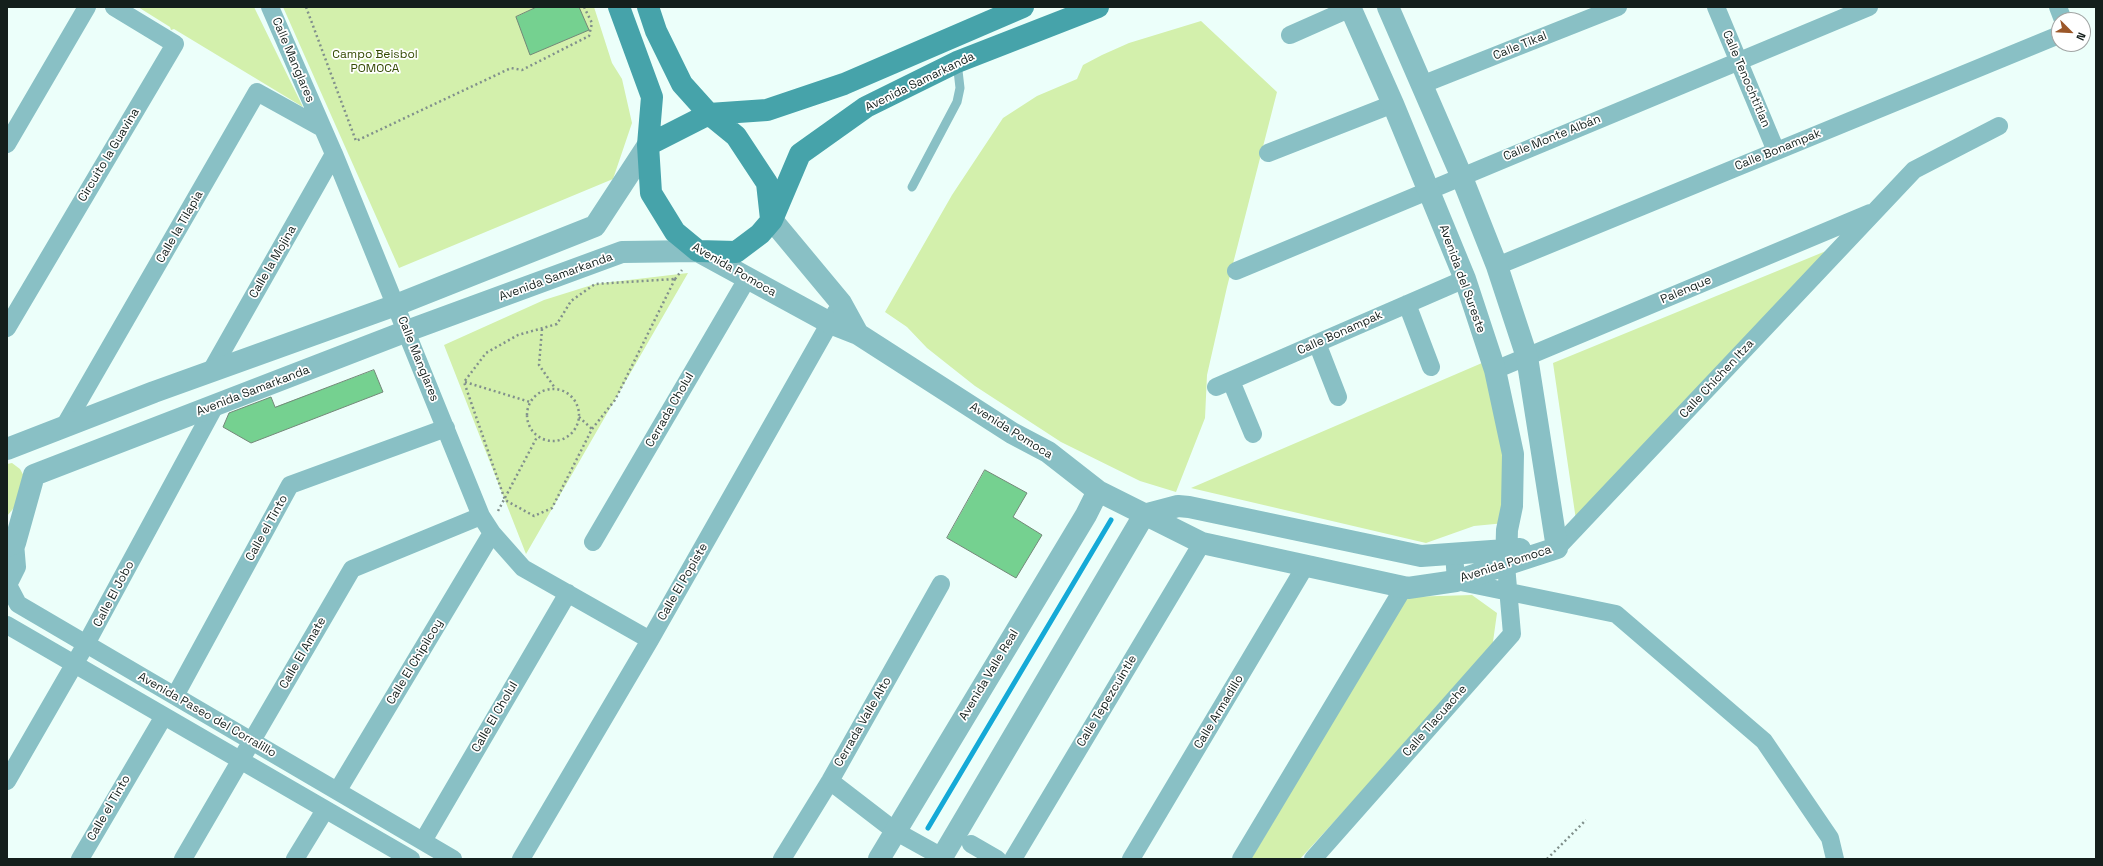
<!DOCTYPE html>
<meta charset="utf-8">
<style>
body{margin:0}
#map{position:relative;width:2103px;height:866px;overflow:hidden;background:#ecfffa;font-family:"Space Grotesk",sans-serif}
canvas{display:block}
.frame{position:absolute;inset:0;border:8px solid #141f1c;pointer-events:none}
.north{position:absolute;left:2051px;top:12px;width:40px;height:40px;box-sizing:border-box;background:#fff;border:1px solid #a1a5a4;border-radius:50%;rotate:114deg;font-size:11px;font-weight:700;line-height:16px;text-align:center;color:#141f1c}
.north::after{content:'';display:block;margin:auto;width:14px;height:18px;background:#9b5729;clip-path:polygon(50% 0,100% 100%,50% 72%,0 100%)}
</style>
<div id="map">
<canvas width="2103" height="866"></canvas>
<div class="frame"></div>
<div class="north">N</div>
</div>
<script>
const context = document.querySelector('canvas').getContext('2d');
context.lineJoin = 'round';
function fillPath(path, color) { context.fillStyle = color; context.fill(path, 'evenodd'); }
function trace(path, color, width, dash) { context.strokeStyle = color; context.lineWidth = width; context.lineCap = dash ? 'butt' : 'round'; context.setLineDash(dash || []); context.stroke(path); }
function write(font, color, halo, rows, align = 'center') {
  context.font = font + ' "Space Grotesk",sans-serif'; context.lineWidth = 3.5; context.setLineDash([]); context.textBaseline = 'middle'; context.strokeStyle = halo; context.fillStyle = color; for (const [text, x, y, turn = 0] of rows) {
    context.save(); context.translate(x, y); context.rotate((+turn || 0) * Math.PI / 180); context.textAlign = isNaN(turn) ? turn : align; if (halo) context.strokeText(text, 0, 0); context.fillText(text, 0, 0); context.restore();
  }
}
fillPath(new Path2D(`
 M138,7h116l49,100 -129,-78 -3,1 -1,-3z
 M283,7h311l18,56 10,16 10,44 -19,56 -214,89z
 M1201,21l76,71 -50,195 -20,88 -2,43 -29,74 -36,-11 -79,-39 -86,-56 -48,-38 -20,-21 -22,-15 67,-117 51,-77 34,-22 40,-17 6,-14 19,-10 27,-12z
 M1826,251l-250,269 -23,-157z
 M688,273l-162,281 -82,-209 100,-45 51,-16z
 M1482,363l29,91 -6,69 -31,3 -48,17 -235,-55z
 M12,463l8,6 5,9 -7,25 -11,13v-52z
 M1472,595l25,18 -5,36 -192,210h-49l156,-262z`), '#d3f0ac');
trace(new Path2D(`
 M928,828l183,-308`), '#14a9d7', 5);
const building = new Path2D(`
 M537,7h42l10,23 -59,25 -14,-38z
 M374,370l9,22 -132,51 -28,-16 6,-14 42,-16 4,10z
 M985,470l42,23 -14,24 29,18 -26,43 -69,-40z`);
fillPath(building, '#75d190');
trace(building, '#738878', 1);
trace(new Path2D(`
 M306,7l50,134 155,-73 11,2 67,-34 3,-13 -8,-16
 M675,279l-60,121 -23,29 -40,79 -18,8 -29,-16 -41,-118 22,-29 32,-18 39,-11 14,-23 24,-17z
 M675,279l7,-9
 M542,329l-3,36 16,23
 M465,382l65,20
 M527 415a26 26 0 1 1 52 0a26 26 0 1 1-52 0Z
 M579,417l13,12
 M498,511l39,-74
 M1547,859l39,-39`), '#81908c', 2.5, [2, 3]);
trace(new Path2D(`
 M912,187l45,-85 3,-14 -3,-26`), '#89c0c5', 9);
trace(new Path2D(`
 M270,7l64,147 147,362 11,17 31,35 127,72
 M1716,7l60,144
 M2058,7l5,13
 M1290,35l61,-27
 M1421,85l197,-78
 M7,144l80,-137
 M1268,153l125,-49
 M1497,266l562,-231
 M1236,271l633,-264
 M1407,304l24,63
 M7,328l168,-284 -61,-37
 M1317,343l21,54
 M1495,370l375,-157
 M211,371l123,-217
 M1231,381l22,53
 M1216,387l249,-108
 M65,425l192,-333 65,36
 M593,542l154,-263
 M15,543l2,24 -9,18 10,19 435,255
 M1557,548l357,-378 85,-44
 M1454,553l2,28 160,33 148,127 66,97 5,21
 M7,625l404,234
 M175,696l115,-211 156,-57
 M7,781l79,-137 130,-240
 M830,781l65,50 47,26
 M338,790l154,-257
 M423,841l145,-248
 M971,844l26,15
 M80,859l84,-143
 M183,859l169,-290 129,-53
 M295,859l30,-49
 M521,859l129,-219 186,-328
 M782,859l48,-78 111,-197
 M1013,859l189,-316
 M1131,859l175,-294
 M1241,859l163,-272
 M1313,859l199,-225 -6,-69`), '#89c0c5', 18);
trace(new Path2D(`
 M1350,7l43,97 72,175 30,91 18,84 -1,52 -5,24 -1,35
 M1388,7l73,168 36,91 30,91 30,191
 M772,220l69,83 17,31
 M7,449l147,-57 242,-87 199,-79 53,-81
 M1144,515l34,-9 11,1 232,49 99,-7
 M7,546l8,-3 19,-68 373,-144 215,-79 76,-1 132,72 28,11 154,99 36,19 50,39 104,52 206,45 48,-7 101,-33
 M879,859l207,-344 12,-24
 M941,859l203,-344`), '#89c0c5', 22);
trace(new Path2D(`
 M619,7l33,90 -4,48 3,48 24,39 23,19 38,1 24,-18 12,-14 28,-66 66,-47 91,-45 141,-55
 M648,7l8,24 26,53 27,30 27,22 31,47 4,36
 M648,145l61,-31 58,-4 77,-26 179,-77`), '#46a3aa', 22);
write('12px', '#141f1c', '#fff', [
 ["Calle Tikal",1520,46,-22],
 ["Calle Manglares",293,60,67],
 ["Calle Tenochtitlan",1746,79,67],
 ["Avenida Samarkanda",920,82,-26],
 ["Calle Monte Albán",1552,138,-22],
 ["Calle Bonampak",1778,150,-22],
 ["Circuito la Guavina",109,155,-59],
 ["Calle la Tilapia",180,227,-60],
 ["Calle la Mojina",273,262,-60],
 ["Avenida Pomoca",734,270,30],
 ["Avenida Samarkanda",556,277,-20],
 ["Avenida del Sureste",1462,279,70],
 ["Palenque",1686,290,-23],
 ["Calle Bonampak",1340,333,-24],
 ["Calle Manglares",418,359,68],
 ["Calle Chichen Itza",1717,379,-47],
 ["Avenida Samarkanda",253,391,-21],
 ["Cerrada Cholul",670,410,-60],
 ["Avenida Pomoca",1011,431,32],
 ["Calle el Tinto",267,528,-61],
 ["Avenida Pomoca",1506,564,-18],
 ["Calle El Popiste",683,582,-60],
 ["Calle El Jobo",114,594,-62],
 ["Calle El Amate",303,653,-60],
 ["Calle El Chipilcoy",415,662,-59],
 ["Avenida Valle Real",989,675,-59],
 ["Calle Tepezcuintle",1107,701,-59],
 ["Calle Armadillo",1219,712,-59],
 ["Avenida Paseo del Corralillo",207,715,30],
 ["Calle El Cholul",495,717,-60],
 ["Calle Tlacuache",1435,721,-49],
 ["Cerrada Valle Alto",863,722,-60],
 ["Calle el Tinto",109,808,-60]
]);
write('12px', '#354b04', '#fff', [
 ["Campo Beisbol",375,55],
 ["POMOCA",375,69]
]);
</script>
